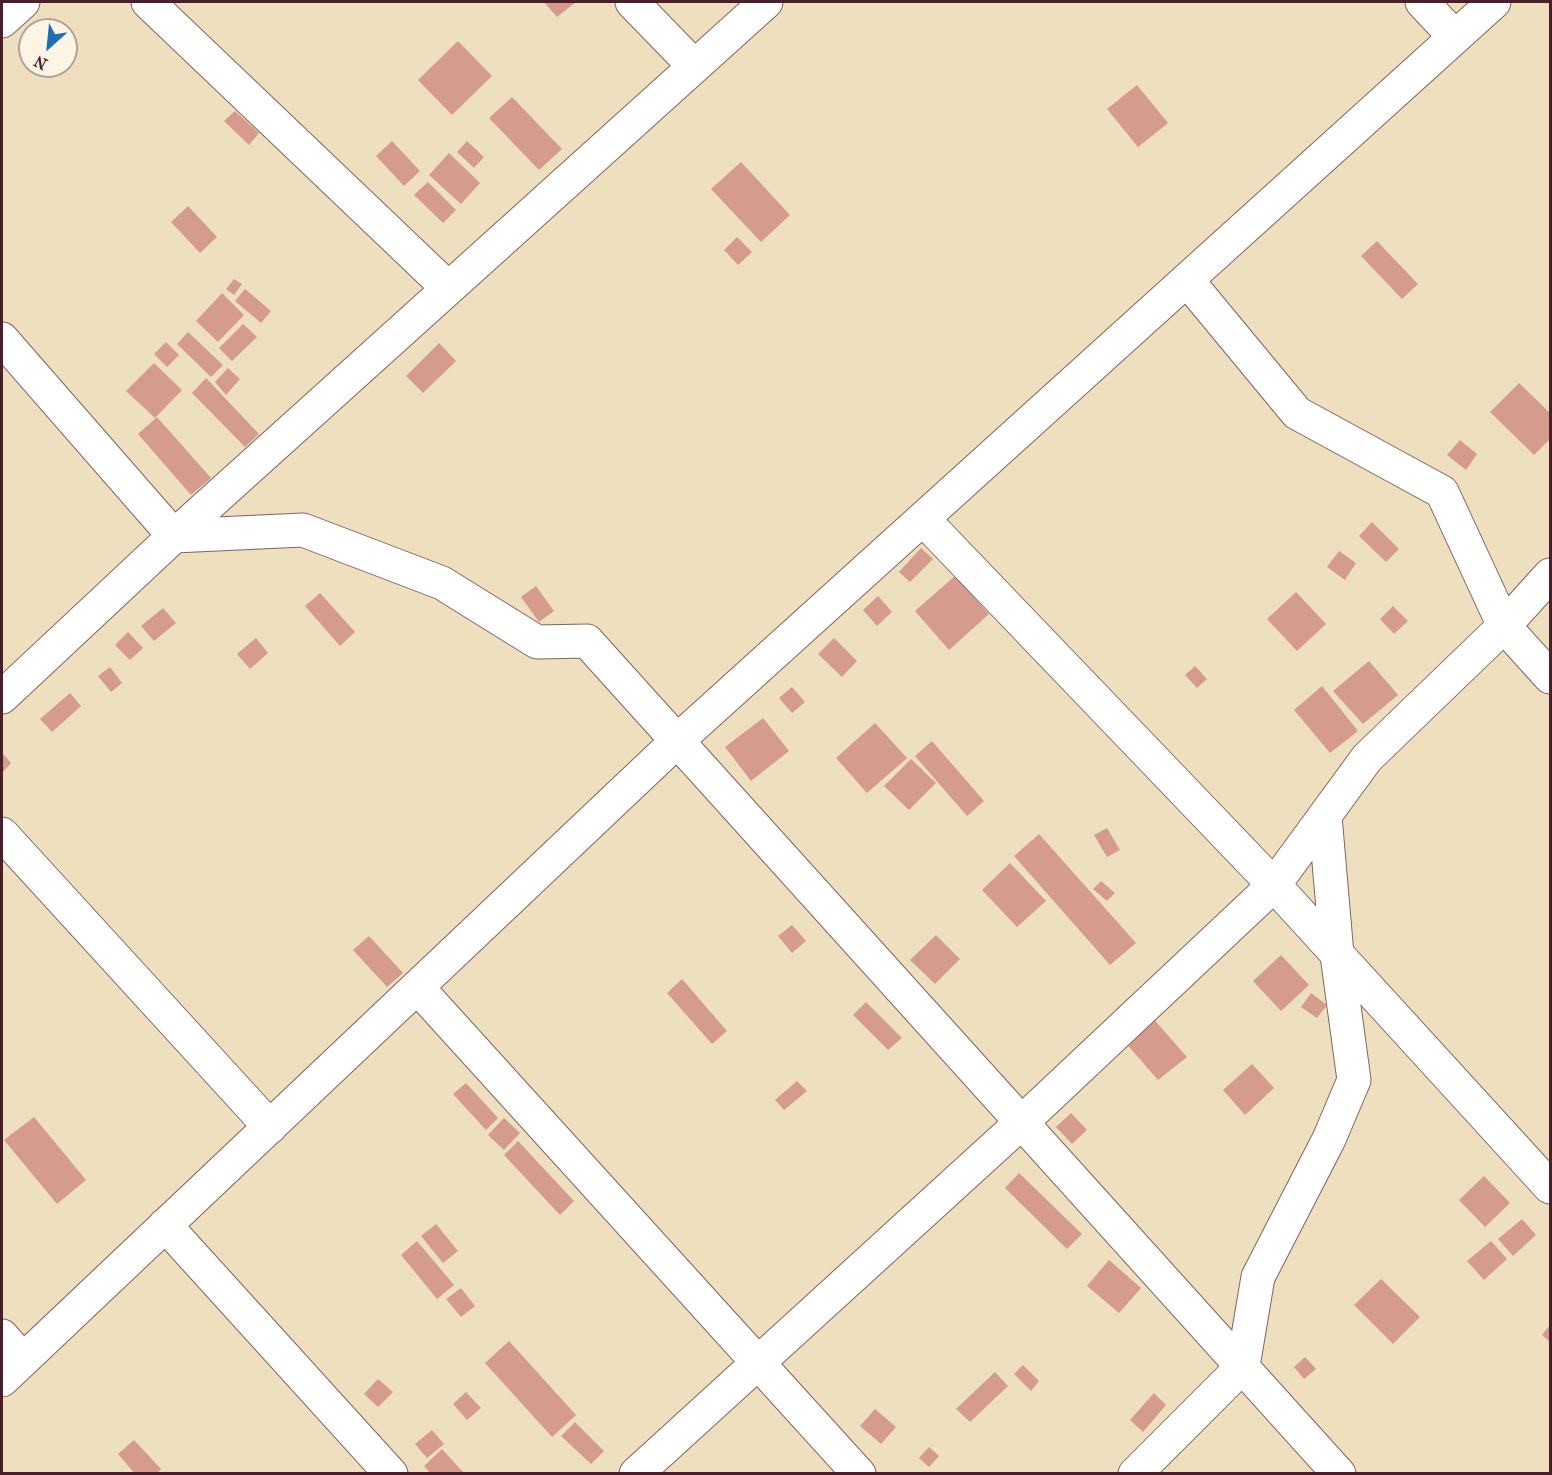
<!DOCTYPE html>
<style>
body{margin:0}
#map{position:relative;width:1552px;height:1475px;overflow:hidden;background:#eee0bf;font-family:"IM FELL French Canon",serif}
canvas{display:block}
.frame{position:absolute;inset:0;border:3px solid #4a1f2b;pointer-events:none}
.north{position:absolute;left:18px;top:18px;width:60px;height:60px;box-sizing:border-box;background:#fcf5e5;border:2px solid #b59f9b;border-radius:50%;rotate:207deg;font-size:16px;font-weight:700;line-height:24px;text-align:center;color:#4a1f2b}
.north::after{content:'';display:block;margin:auto;width:21px;height:27px;background:#1f6fb2;clip-path:polygon(50% 0,100% 100%,50% 72%,0 100%)}
</style>
<div id="map">
<canvas width="1552" height="1475"></canvas>
<div class="frame"></div>
<div class="north">N</div>
</div>
<script>
const context = document.querySelector('canvas').getContext('2d');
context.lineJoin = 'round';
function fillPath(path, color) { context.fillStyle = color; context.fill(path, 'evenodd'); }
function trace(path, color, width, dash) { context.strokeStyle = color; context.lineWidth = width; context.lineCap = dash ? 'butt' : 'round'; context.setLineDash(dash || []); context.stroke(path); }
fillPath(new Path2D(`
 M544,2h32l-19,15z
 M458,41l34,35 -40,39 -34,-35z
 M1137,85l31,38 -30,24 -31,-38z
 M512,97l50,52 -23,21 -50,-52z
 M235,111l24,22 -10,12 -25,-24z
 M392,141l28,30 -16,15 -28,-30z
 M467,141l17,16 -10,11 -17,-16z
 M449,153l31,30 -19,21 -32,-29z
 M741,162l49,53 -29,27 -50,-53z
 M428,182l28,28 -13,13 -29,-28z
 M188,206l29,31 -17,16 -29,-31z
 M737,237l15,15 -14,13 -14,-15z
 M1377,241l41,43 -16,15 -41,-43z
 M234,279l8,5 -8,11 -8,-6z
 M245,289l26,22 -10,12 -26,-22z
 M222,293l22,22 -26,27 -22,-21z
 M243,324l14,13 -25,24 -13,-13z
 M188,332l35,33 -12,12 -34,-33z
 M166,342l13,13 -12,12 -13,-13z
 M439,343l17,18 -33,32 -17,-17z
 M154,363l28,27 -27,28 -29,-27z
 M228,368l12,11 -14,16 -11,-13z
 M206,378l53,56 -14,13 -53,-54z
 M1519,383l31,30v26l-16,16 -44,-43z
 M157,417l54,61 -20,17 -53,-61z
 M1460,440l17,14 -11,16 -19,-15z
 M1372,522l27,27 -13,13 -27,-26z
 M921,548l12,11 -23,23 -11,-10z
 M1339,551l17,12 -11,17 -18,-13z
 M955,576l34,38 -40,36 -34,-39z
 M536,586l18,25 -15,11 -18,-25z
 M1296,592l30,32 -29,27 -30,-32z
 M320,593l35,39 -15,14 -35,-40z
 M878,596l14,16 -15,14 -14,-16z
 M1393,606l15,15 -14,13 -14,-15z
 M163,608l13,15 -22,18 -13,-15z
 M128,632l15,16 -13,12 -15,-15z
 M256,638l12,15 -18,16 -13,-15z
 M834,638l23,23 -15,16 -24,-23z
 M1369,661l29,34 -35,29 -30,-33z
 M1195,666l12,13 -10,9 -12,-13z
 M110,667l12,16 -11,9 -13,-16z
 M1322,686l36,45 -28,22 -36,-43z
 M792,687l13,15 -13,11 -13,-15z
 M70,693l11,13 -29,26 -12,-13z
 M763,718l26,33 -38,30 -26,-34z
 M875,723l32,35 -40,35 -31,-35z
 M932,741l52,60 -17,15 -52,-60z
 M2,753l9,10 -9,10z
 M911,759l25,24 -27,27 -25,-24z
 M1107,828l13,22 -13,7 -13,-22z
 M1039,834l97,109 -26,22 -96,-109z
 M1010,863l36,38 -29,26 -35,-37z
 M1101,881l14,12 -8,8 -14,-12z
 M792,925l14,16 -14,12 -14,-17z
 M936,935l24,24 -25,25 -25,-24z
 M369,936l34,37 -16,14 -34,-37z
 M1281,955l28,30 -28,26 -28,-30z
 M682,979l45,52 -15,13 -45,-51z
 M1311,993l16,12 -10,13 -16,-11z
 M866,1002l36,36 -14,12 -35,-35z
 M1151,1016l36,41 -29,23 -35,-40z
 M1252,1064l22,24 -29,27 -22,-25z
 M797,1081l10,10 -23,19 -9,-10z
 M466,1083l32,35 -12,12 -33,-36z
 M1071,1113l16,17 -15,14 -16,-17z
 M34,1117l52,63 -29,24 -53,-64z
 M504,1118l16,15 -16,17 -16,-15z
 M518,1141l56,60 -14,14 -56,-60z
 M1019,1173l63,61 -15,15 -62,-61z
 M1484,1176l26,27 -25,24 -26,-27z
 M1522,1219l14,16 -23,21 -15,-17z
 M436,1224l22,27 -15,12 -22,-27z
 M417,1241l37,44 -17,14 -36,-44z
 M1491,1241l16,18 -23,21 -17,-19z
 M1109,1260l32,28 -22,25 -32,-27z
 M1381,1279l39,38 -27,27 -39,-39z
 M461,1288l14,18 -14,11 -15,-18z
 M1550,1325v17l-8,-7z
 M509,1341l67,74 -24,22 -67,-74z
 M1305,1357l11,12 -12,10 -10,-12z
 M1023,1365l16,16 -8,10 -17,-17z
 M995,1372l13,14 -38,36 -14,-13z
 M378,1379l15,13 -15,15 -14,-13z
 M466,1392l15,16 -14,12 -14,-16z
 M1154,1393l12,12 -23,27 -13,-12z
 M875,1409l21,18 -15,17 -21,-18z
 M575,1422l29,29 -13,13 -30,-28z
 M432,1430l12,14 -17,14 -12,-14z
 M134,1440l27,29 -5,5h-21l-17,-20z
 M929,1447l10,9 -10,11 -10,-9z
 M442,1449l23,25h-34l-7,-8z`), '#d59b8c');
const street = new Path2D(`
 M148,2l300,286
 M632,2l62,64
 M1422,2l33,35
 M2,21l21,-19
 M1187,280l110,133 145,79 62,134 46,51
 M2,339l172,197 129,-6 139,53 95,59 50,-1 752,833
 M923,519l351,366 276,302
 M2,697l172,-161 592,-534
 M2,834l268,293
 M417,987l442,487
 M165,1225l226,249
 M2,1336l21,24
 M2,1380l675,-639 817,-739
 M636,1474l386,-352 252,-237 93,-127 137,-132 46,-51
 M1135,1474l108,-108 15,-89 71,-138 25,-59 -17,-125 -12,-139`);
trace(street, '#83635f', 35);
trace(street, '#fff', 33);
</script>
